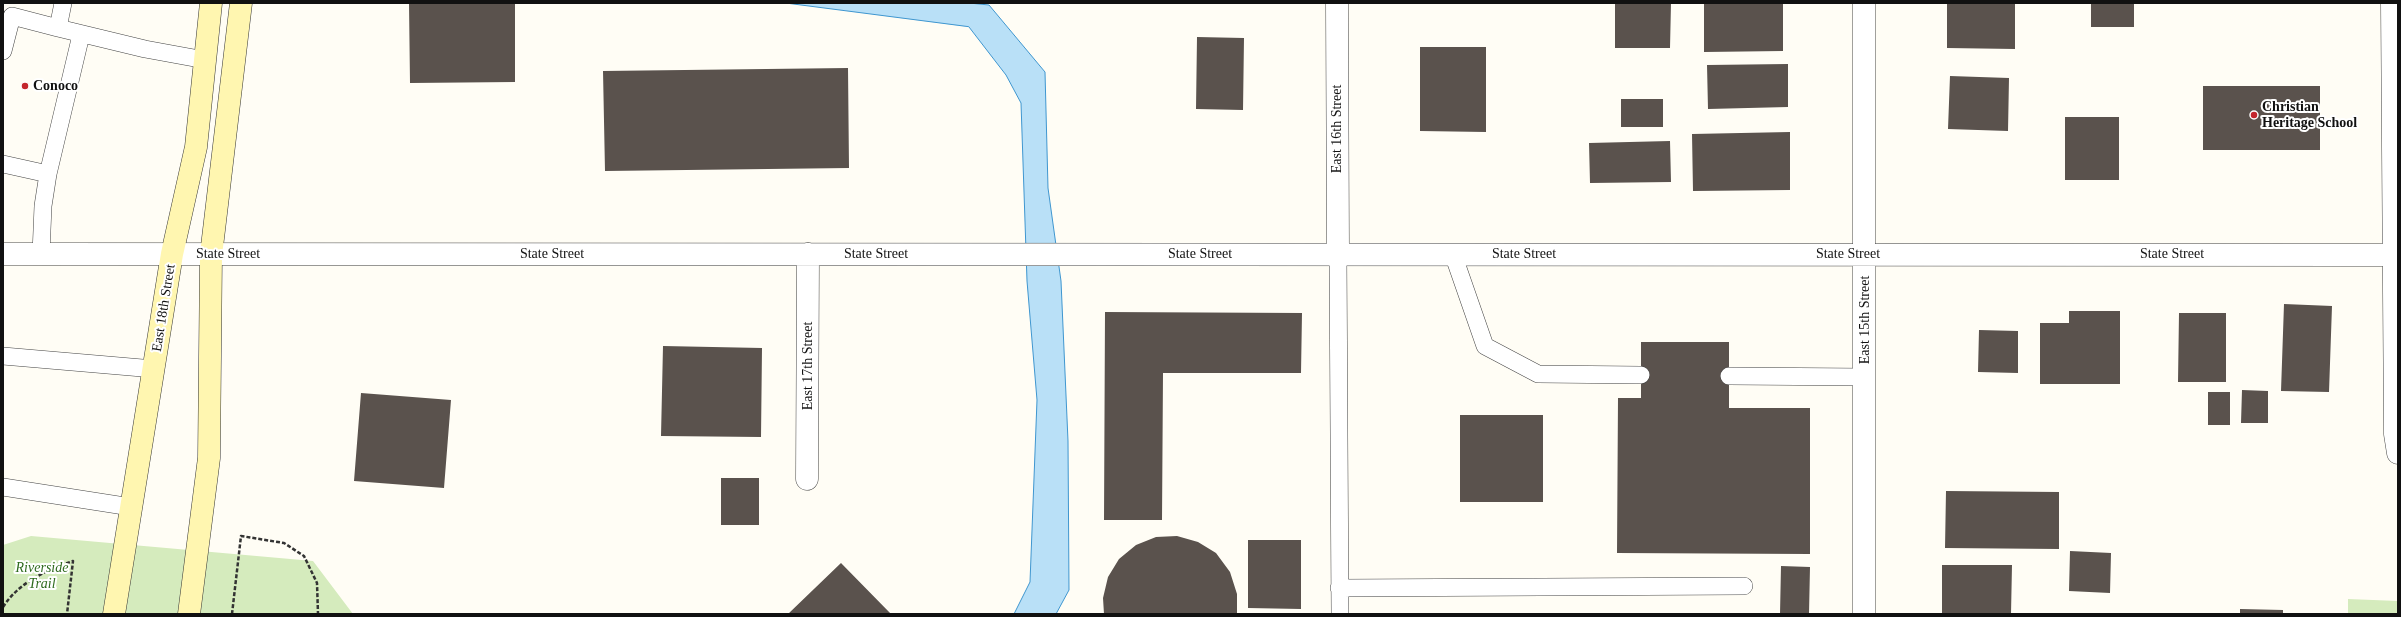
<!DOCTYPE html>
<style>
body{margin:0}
#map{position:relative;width:2401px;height:617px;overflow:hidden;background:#fffdf5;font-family:"Times New Roman",serif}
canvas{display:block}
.frame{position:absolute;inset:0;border:4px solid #111;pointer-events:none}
</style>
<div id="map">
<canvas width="2401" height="617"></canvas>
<div class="frame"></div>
</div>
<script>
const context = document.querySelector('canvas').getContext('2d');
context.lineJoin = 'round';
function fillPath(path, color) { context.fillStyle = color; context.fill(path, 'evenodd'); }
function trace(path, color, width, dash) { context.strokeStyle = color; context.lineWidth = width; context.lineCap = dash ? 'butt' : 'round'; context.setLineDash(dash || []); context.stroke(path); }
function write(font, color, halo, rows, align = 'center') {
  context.font = font + ' "Times New Roman",serif'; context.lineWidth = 4; context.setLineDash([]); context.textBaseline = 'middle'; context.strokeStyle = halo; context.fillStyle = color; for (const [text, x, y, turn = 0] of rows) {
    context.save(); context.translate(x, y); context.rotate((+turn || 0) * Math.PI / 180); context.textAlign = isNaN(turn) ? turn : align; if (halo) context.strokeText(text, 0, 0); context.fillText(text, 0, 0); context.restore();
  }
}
fillPath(new Path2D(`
 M31,536l282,25 40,53h-350v-69z
 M2348,599l50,2v13h-50z`), '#d5ebbd');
const water = new Path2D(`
 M786,3h183l20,2 56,67 3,116 13,93 7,160 1,149 -13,24h-42l16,-32 7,-182 -10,-119 -6,-178 -15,-28 -37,-48z`);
fillPath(water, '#b9e0f7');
trace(water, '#3f96cf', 1);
fillPath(new Path2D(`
 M409,3h106v79l-105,1z
 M1615,3h56l-1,45h-55z
 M1704,3h79v48l-79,1z
 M1947,3h68v46l-68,-1z
 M2091,3h43v24h-43z
 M1197,37l47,1 -1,72 -47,-1z
 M1420,47h66v85l-66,-1z
 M1788,64v43l-80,2 -1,-44z
 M848,68l1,100 -244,3 -2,-100z
 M1950,76l59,2 -1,53 -60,-2z
 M2203,86h117v64h-117z
 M1621,99h42v28h-42z
 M2065,117h54v63h-54z
 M1790,132v58l-97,1 -1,-57z
 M1670,141l1,41 -81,1 -1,-40z
 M2284,304l48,2 -3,86 -48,-1z
 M2069,311h51v73h-80v-61h29z
 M1105,312l197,1 -1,60h-138l-1,147h-58z
 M2179,313h47v69h-48z
 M1979,330l39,1v42l-40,-1z
 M1641,342h88v66h81v146l-193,-1 1,-155h23z
 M663,346l99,2 -1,89 -100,-1z
 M2242,390l26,1v32h-27z
 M2208,392h22v33h-22z
 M361,393l90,7 -7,88 -90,-7z
 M1460,415h83v87h-83z
 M721,478h38v47h-38z
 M1946,491l113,1v57l-114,-1z
 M1177,536l21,6 18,11 14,19 7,22v20h-133l-1,-16 5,-21 11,-18 17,-14 20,-8z
 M1248,540h53v69l-53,-1z
 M2070,551l41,2 -1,40 -41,-2z
 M841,563l50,51h-103z
 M1942,565h70l-1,49h-69z
 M1781,566l29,1 -1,47h-29z
 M2240,609l43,1v4h-43z`), '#5a524d');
const service = new Path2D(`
 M63,3l-5,25 87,21 60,11
 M3,51l9,-35 46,12
 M3,164l45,10 33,-139
 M41,254l2,-48 5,-32
 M1338,254l2,360
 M1453,254l32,92 53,28 103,1
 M3,356l151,13
 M1729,376l136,1
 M3,487l128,20
 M1339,588l405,-2`);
const minor = new Path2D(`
 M1337,3l1,251
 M1864,3v611
 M2392,3l3,431 3,19
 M3,254l2395,1
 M807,479l1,-225`);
const secondary = new Path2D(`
 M114,614l58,-360 24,-107 15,-144
 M189,614l20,-156 2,-203 30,-252`);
trace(service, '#444', 18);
trace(minor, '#444', 23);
trace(secondary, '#333', 23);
trace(new Path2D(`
 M3,607c16,-25 44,-37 70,-46l-6,53
 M232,614l9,-78 43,7 20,13 13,27 1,31`), '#333', 2.5, [4, 2]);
trace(service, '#fff', 17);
trace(minor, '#fff', 22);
trace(secondary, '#fff6b0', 22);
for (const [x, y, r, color] of [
 [25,86,4,"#c4262e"],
 [2254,115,4,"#c4262e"]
]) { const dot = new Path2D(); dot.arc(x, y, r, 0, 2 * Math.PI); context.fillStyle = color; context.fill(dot); trace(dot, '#fff', 1.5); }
write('bold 14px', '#111', '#fff', [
 ["Conoco",33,86],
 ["Christian",2262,107],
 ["Heritage School",2262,123]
], 'left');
write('14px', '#111', '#fff', [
 ["East 16th Street",1337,129,-90],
 ["State Street",228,254],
 ["State Street",552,254],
 ["State Street",876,254],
 ["State Street",1200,254],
 ["State Street",1524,254],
 ["State Street",1848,254],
 ["State Street",2172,254],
 ["East 18th Street",164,308,-81],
 ["East 15th Street",1865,320,-90],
 ["East 17th Street",808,366,-90]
]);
write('italic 14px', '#2f6b1f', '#fff', [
 ["Riverside",42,568],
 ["Trail",42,584]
]);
</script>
